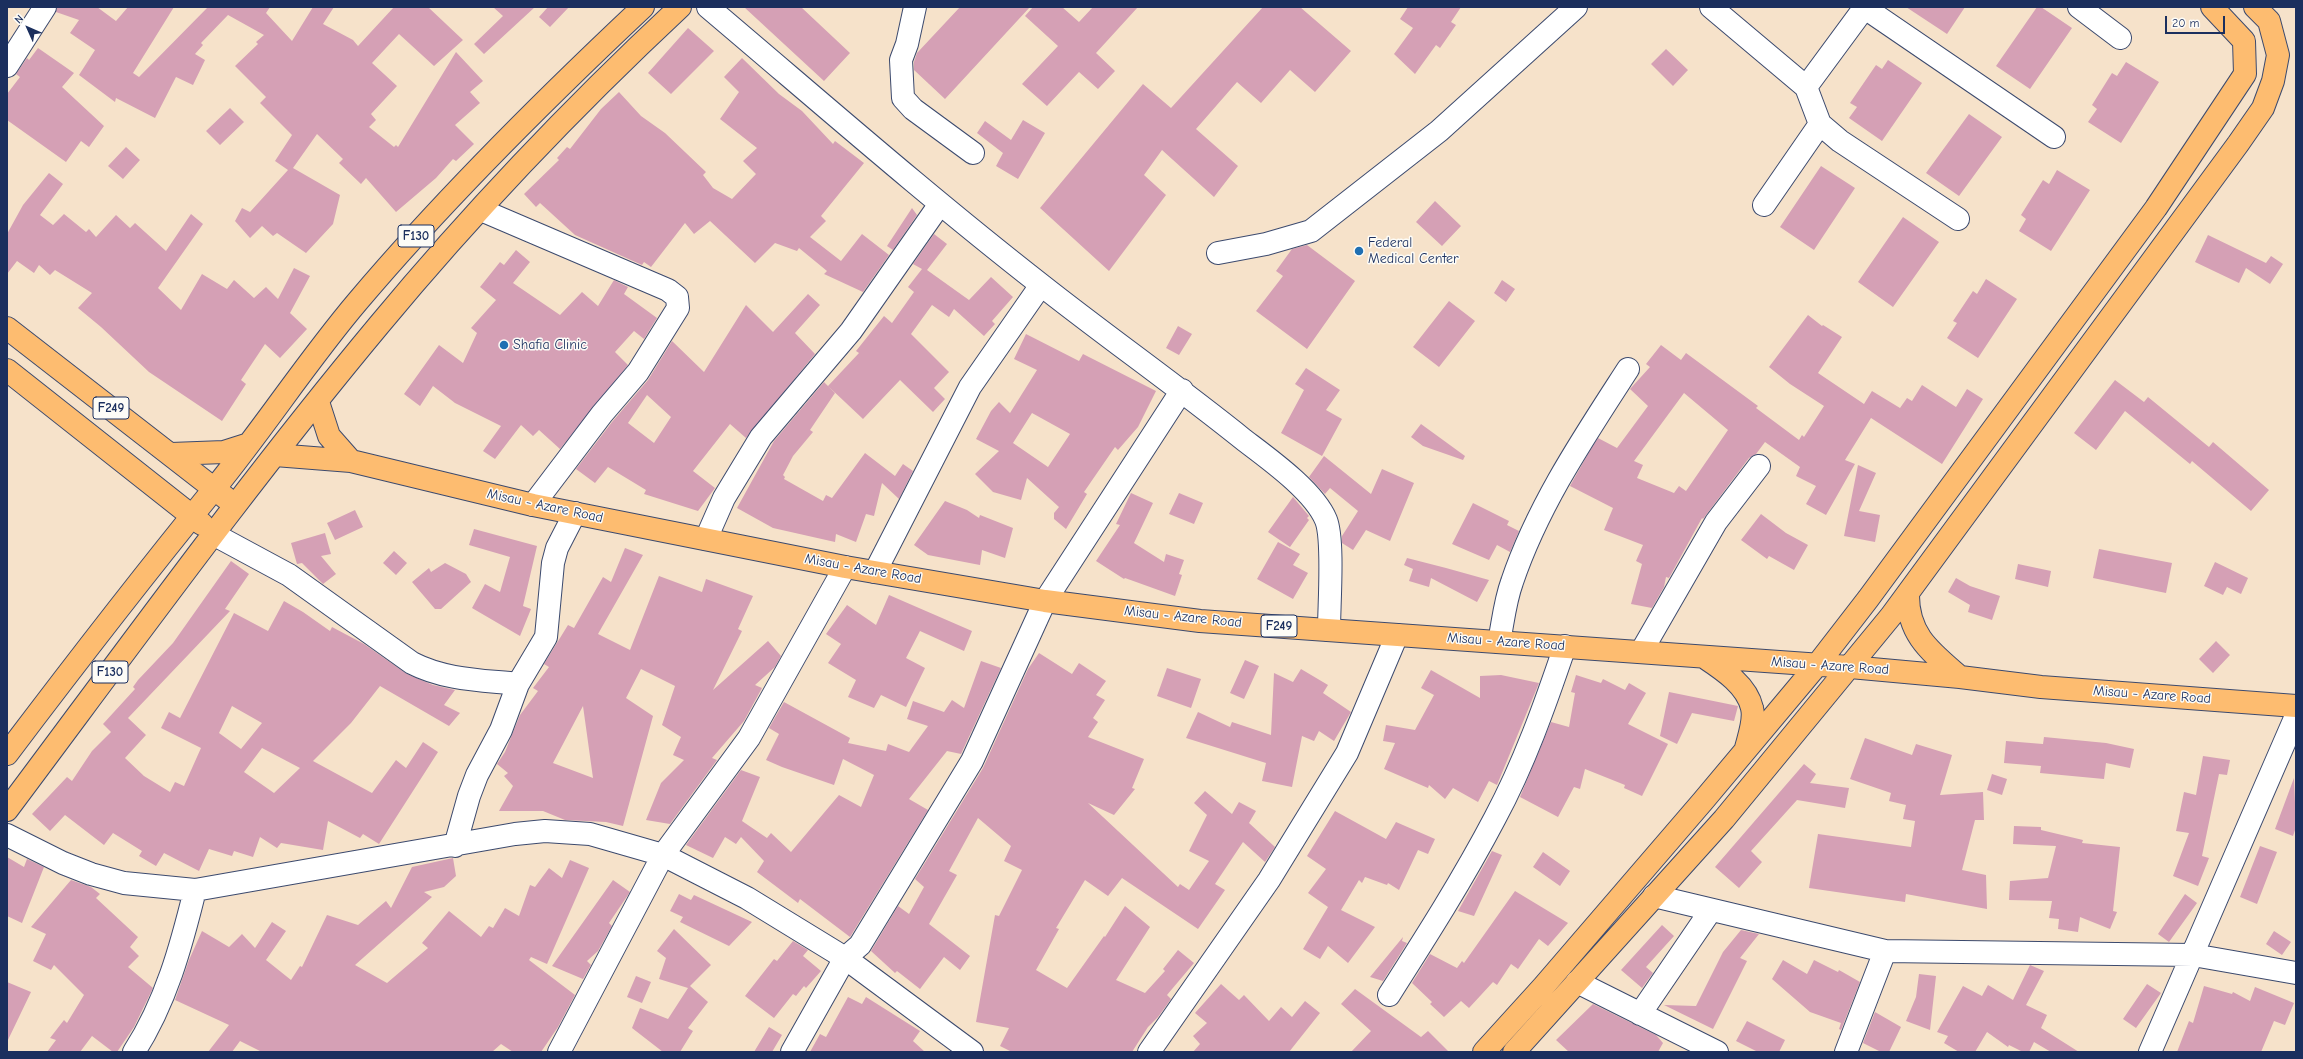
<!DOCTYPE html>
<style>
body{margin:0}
#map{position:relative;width:2303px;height:1059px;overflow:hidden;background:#f6e2ca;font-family:"Comic Neue",sans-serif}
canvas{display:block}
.frame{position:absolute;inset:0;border:8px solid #1b2f5e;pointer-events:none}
.north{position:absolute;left:8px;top:8px;width:40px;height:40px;-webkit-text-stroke:3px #fdfcf7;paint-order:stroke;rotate:315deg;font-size:11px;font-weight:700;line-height:16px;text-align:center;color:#1b2f5e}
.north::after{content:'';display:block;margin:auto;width:14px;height:18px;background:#1b2f5e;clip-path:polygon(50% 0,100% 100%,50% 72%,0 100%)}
.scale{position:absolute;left:2165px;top:16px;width:60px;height:18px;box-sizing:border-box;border:2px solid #1b2f5e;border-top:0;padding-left:5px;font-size:12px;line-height:14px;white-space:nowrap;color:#1b2f5e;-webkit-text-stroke:3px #fdfcf7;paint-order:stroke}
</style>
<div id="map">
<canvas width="2303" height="1059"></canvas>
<div class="frame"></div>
<div class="north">N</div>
<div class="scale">20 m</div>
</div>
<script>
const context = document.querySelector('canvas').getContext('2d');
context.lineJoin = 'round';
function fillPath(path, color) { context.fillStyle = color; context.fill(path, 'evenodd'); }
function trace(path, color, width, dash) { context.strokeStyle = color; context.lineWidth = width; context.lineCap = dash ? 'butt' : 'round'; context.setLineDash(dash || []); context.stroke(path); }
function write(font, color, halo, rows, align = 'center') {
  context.font = font + ' "Comic Neue",sans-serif'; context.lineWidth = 3; context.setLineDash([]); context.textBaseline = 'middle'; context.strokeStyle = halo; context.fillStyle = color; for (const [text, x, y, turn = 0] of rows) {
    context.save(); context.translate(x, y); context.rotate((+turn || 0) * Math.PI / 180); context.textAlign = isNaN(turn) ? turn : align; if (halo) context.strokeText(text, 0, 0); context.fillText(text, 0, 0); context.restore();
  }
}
fillPath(new Path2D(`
 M57,7h40l19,14 12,-14h46l-41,66 6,4 69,-70h62l-4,6 26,28 21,-34h21l-11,17 30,16 5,6 36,-39h34l35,33 -29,26 -35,-32 -27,29 25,23 -26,28 5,6 -7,7 25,20 2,-2 2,2 58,-95 27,29 -13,11 10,11 -25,22 19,19 -18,17 -3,-2 -17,19 -40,34 -30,-34 -5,6 -22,-21 4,-4 -26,-25 -24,34 47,27 -7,29 -27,29 -29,-20 -4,3 -11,-10 -12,12 -15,-17 7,-13 8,4 38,-42 -13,-9 17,-26 -32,-32 6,-6 -31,-31 23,-22 -2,-2 8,-7 -36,-20 -27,28 2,2 -8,9 10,6 -12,25 -17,-8 -21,41 -39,-20 -1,4 -36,-27 16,-25 -25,-17 9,-13 -23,-8z
 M493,7h42l-51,47 -10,-10 29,-28z
 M548,7h21l-19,20 -11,-10z
 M744,7h57l49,46 -26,28z
 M960,7h70l-85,92 -31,-29v-8l3,-9z
 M1033,7h29l17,15 14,-15h45l-42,46 19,18 -17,18 -19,-17 -32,34 -25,-22 36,-38 -33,-30z
 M1263,7h37l51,44 -36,41 -25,-22 -29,33 -24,-21 -41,47 42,37 -24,31 -52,-47 -18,25 22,20 -57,76 -69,-63 103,-124 28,24z
 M1408,7h53l-10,15 5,3 -16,23 -4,-3 -21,29 -21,-20 19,-26 -13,-9z
 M1906,7h59l-18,27z
 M2037,7h4l31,21 -42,61 -34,-23z
 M688,28l26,23 -43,43 -23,-21z
 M38,48l36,25 -12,14 42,39 -15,21 -8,-6 -15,21 -59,-42v-26l13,-17 -4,-3 11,-16 2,2z
 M1666,49l22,21 -15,16 -22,-22z
 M742,58l37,36 23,17 31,33 2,-3 29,22 -43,53 5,5 -16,16 31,24 21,-27 27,21 -26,37 -39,-18 3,-3 -28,-23 -2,3 -22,-8 -20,20 -45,-42 -16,13 -9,-11 -34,44 -7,-5 -2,3 -67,-30 -35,-32 -4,4 -12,-13 35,-34 -2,-2 10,-11 3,2 31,-40 18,-17 22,24 24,17 41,39 -3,3 10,13 19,11 24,-25 -13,-13 14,-13 -37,-29 19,-27 -15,-15z
 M1888,60l34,23 -40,58 -33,-23 8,-11 -7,-4 26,-38 6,4z
 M2126,62l33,20 -38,61 -33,-21 9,-13 -5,-4 20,-32 5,3z
 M230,108l14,14 -24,23 -14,-14z
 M1969,114l33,23 -43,59 -33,-23z
 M1023,120l22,13 -27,46 -22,-13 7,-13 -26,-20 8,-12 26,19z
 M126,147l14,13 -17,19 -15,-13z
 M1821,166l34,22 -41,62 -34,-23z
 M2057,170l33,20 -39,61 -32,-20 7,-12 -5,-4 22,-35 6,4z
 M49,173l14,11 -23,31 13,10 11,-11 22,18 3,-3 7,8 20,-22 14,13 5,-5 31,28 25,-37 12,10 -45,64 23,22 21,-36 25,15 7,-9 20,18 12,-11 12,12 16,-31 16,8 -20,37 17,16 -27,29 -15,-14 -24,36 5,4 -24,37 -73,-49 -48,-45 -23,-19 14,-15 -37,-23 -5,5 -11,-10 -5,8 -17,-12 -10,13v-40l16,-29z
 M1435,201l26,25 -19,20 -26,-24z
 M912,208l5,7 -24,35 -6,-4z
 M1903,217l36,25 -46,65 -35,-25z
 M934,234l13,10 -20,26 42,30 22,-23 22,20 -21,24 3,3 -11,12 -30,-27 -5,8 -17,-12 -21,29 38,38 -15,16 11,11 -12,13 -33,-32 -37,39 -35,-33 31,-33 -3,-2 28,-35 8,7 22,-31 -6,-5 14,-18 -9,-5z
 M2208,235l58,28 5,-7 12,8 -13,20 -24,-16 -7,15 -44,-21z
 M1307,245l48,36 -48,68 -51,-38 27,-35 -7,-5 16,-22z
 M516,250l14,12 -17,21 47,32 22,-23 16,14 16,-26 14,7 -4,7 33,24 -13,21 -10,-8 -19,21 13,13 -68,84 -21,-19 -6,6 -12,-11 -26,34 -12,-8 18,-25 -46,-23 -22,-17 -13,20 -16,-12 35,-49 24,18 14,-30 -6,-5 25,-28 -16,-13 20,-25 4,3z
 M1986,279l31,20 -39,59 -31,-20 10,-15 -4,-2 20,-30 4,3z
 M1502,280l13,9 -9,13 -12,-9z
 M808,294l12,11 -25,28 20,21 -69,84 -16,-14 -37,47 22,17 -17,23 -54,-17 2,-4 -38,-23 -13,16 -19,-14 36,-47 36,-42 24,-39 32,31 42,-67 27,27zM647,395l24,22 -17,26 -26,-20z
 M1449,301l26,20 -36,46 -26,-20z
 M1808,315l14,11 1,-1 19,12 -24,36 46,31 8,-13 28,17 7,-10 5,3 10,-16 34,22 11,-18 16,10 -41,65 -71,-46 -26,42 10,4 -29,51 -20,-11 10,-18 -20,-10 4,-9 -35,-25 -9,12 -7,4 -46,61 -1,-1 -33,60 -3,-1 -2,10 -12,21 -21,-4 11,-40 -6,-3 7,-16 -39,-15 9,-22 -43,-22 19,-34 9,-14 19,10 31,-42 -18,-17 20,-22 -4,-3 15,-19 20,15 5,-7 72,53 -2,2 43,32 3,-5 2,2 20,-31 -34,-22 -21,-17zM1684,393l44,37 -42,61 -7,-5 -5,7 -37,-15 6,-13 -9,-4z
 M1178,326l14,8 -13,21 -13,-7z
 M1026,334l53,27 4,-7 73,37 -18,36 -20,23 -3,-3 -31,45 3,2 -21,35 -12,-10v-6l5,-6 -32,-29 -6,22 -28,-8 -18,-18 24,-23 -23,-12 15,-28 8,-9 11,11 27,-43 -23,-11zM1032,413l38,21 -22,33 -35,-24z
 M1306,368l34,22 -14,20 16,9 -20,37 -41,-23 23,-43 -9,-6z
 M2115,380l29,22 4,-5 61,50 4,-5 56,48 -18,21 -59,-50 -2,3 -65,-53 -29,39 -22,-17z
 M824,382l11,11 -25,37 3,2 -20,24 -10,19 2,2 -1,2 39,22 3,-6 6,3 33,-45 30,23 8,-12 10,7 -14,28 -17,-16 -8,33 -8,-2 -10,28 -20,-8 -1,8 -62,-14 -36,-20 37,-67z
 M1421,424l44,32 -2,4 -40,-14 -12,-9z
 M1324,456l47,38 11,-25 32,14 -24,58 -24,-11 -13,20 -11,-7v-7l16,-25 -28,-23 -5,6 -16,-17z
 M1858,465l18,8 -17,38 21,4 -5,27 -31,-6z
 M1131,493l22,10 -19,40 30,19 2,-8 18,6 -5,14 3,1 -7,21 -50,-18 -1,1 -28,-18 24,-36 -4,-1z
 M1179,493l24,10 -9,21 -25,-10z
 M1293,497l16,19 -2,2 2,2 -19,27 -22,-15z
 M945,501l22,9 12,8 1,-3 33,13 -8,30 -23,-8 -2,15 -52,-10 -14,-10z
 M1473,503l36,18 -2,4 12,6 -9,21 -13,-7 -8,15 -37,-16z
 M355,510l8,17 -28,13 -8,-17z
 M1761,514l25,19 22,12 -14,25 -25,-14 -2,3 -26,-19z
 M474,529l63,17 -14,60 8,3 -11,27 -48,-28 13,-24 15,8 10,-35 -41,-12z
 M325,533l6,21 -10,2 15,18 -13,10 -21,-21 -5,1 -6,-21z
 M1278,542l22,12 -7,11 15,8 -15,26 -36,-20z
 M625,548l18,7 -45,79 32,16 29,-74 43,16 4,-13 47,17 -15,33 4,2 -29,59 55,-49 13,15 -6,11 -20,18 7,3 -18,33 -32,37 5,2 -47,64 -24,-4 15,-37 23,-23 -11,-5 8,-18 -19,-12 13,-39 -34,-17 -15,29 27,18 -30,110 -17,-4 -41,-2 -22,-9h-44l14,-25 -9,-10 4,-3 -11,-9 8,-12 15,-37 18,-24 -5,-3 16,-21 -5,-3 24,-39 6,3 29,-51 8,5zM583,706l10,72 -40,-15z
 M2099,549l73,14 -6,30 -73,-15z
 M394,551l13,12 -11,12 -13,-12z
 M1407,558l39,10 43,12 -12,22 -46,-24 -2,9 -20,-6 4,-12 -9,-4z
 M231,561l18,13 -24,35 5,2 -102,107 18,17 -21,23 19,18 26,16 5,-10 9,4 17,-38 -40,-20 8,-16 11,6 54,-105 34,18 16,-30 19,11 27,19 2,-4 32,17 43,30 26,11 22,5 -11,15 16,8 -11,13 -69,-40 -29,37 -38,38 59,32 24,-33 10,8 17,-26 15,10 -59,92 -16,-10 -3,4 -32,-17 -5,29 -42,-7 -4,5 -17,-11 -7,20 -19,-6 -2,5 -23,-7 -10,22 -35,-18 -8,13 -17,-10 3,-5 -29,-18 -9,12 -39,-30 -15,16 -18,-17 35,-37 5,4 20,-30 19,-19 -8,-8 32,-35 -2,-2 5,-7 35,-37zM232,706l30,17 -21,26 -22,-16zM262,748l38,20 -26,25 -30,-21z
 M2215,562l33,16 -7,16 -14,-7 -4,8 -19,-9z
 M445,563l21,11 5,8 -30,27h-6l-23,-27 17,-14 2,4z
 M2018,564l33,7 -3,16 -33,-8z
 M1956,578l14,8 30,10 -8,24 -24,-8 2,-7 -22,-13z
 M889,595l83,36 -8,20 -44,-20 -14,27 19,10 -19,39 -25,-12 -7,13 -26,-11 8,-17 -28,-17 13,-19 -15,-10 21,-29 29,20z
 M2216,641l14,14 -17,18 -14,-14z
 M1039,653l33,21 7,-11 27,18 -10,14 9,5 -12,18 5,4 -10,15 56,22 -12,29 3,1 -21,26 -26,-12 90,84 2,-3 9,6 20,-29 -20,-10 18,-36 -13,-12 11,-12 27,23 7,-12 17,9 -7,12 26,24 -10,15 -22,-20 -28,42 10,6 -27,39 -76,-51 -14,18 -23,-16 -29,48 3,1 -23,41 31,18 37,-52 1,1 20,-31 25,21 -34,53 29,13 20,-22 -2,-2 15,-19 16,13 -27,32 4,4 -13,18 -10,10 -16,25h-120l-12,-6 9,-18 -33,-6 19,-107 4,1 23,-46 -18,-9 7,-15 -33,-28 -29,53 8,4 -28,49 41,32 -10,14 -16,-13 -24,32 -23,-18 -2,2 -24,-22 27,-45 11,8 15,-27 -9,-8 68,-111 45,-99z
 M1245,660l14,6 -15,33 -14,-6z
 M981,661l20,7 -40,86 -14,-3 -38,48 19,11 -78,127 -50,-38 -2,4 -41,-31 7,-11 -23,-24 -5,7 -11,-7 -12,21 -27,-13 55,-75 19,7 -18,44 25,17 4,-5 20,19 48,-57 22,12 13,-32 -31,-16 -9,26 -52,-18 -16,-7 13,-26 -10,-6 15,-26 66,36 -2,5 38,8 2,-7 21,8 19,-26 -21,-7 6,-18 31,11 8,-12 12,8z
 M1167,668l34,11 -10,29 -34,-12z
 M1301,669l27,16 -5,8 28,19 -17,29 -15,-10 -5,10 -12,-5 -10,51 -30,-6 4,-18 -80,-25 12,-26 32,15 2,-5 39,13 3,-62 19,9z
 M1431,670l49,28v-22l21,-1 38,8 -42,102 -8,-4 -11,21 -25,-14 -8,11 -16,-14 -1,3 -44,-19 11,-26 -12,-2 3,-16 29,5 19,-35 -13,-7z
 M1576,675l25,8 2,-4 22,11 4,-7 17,10 -18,31 40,20 -26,52 -18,-8 1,-3 -40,-16 -5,20 -6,-2 -16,30 -38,-20 31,-75 18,5 6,-34 -4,-1z
 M1669,692l69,14 -4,15 -42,-8 -15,31 -17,-8z
 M2044,737l62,6 28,6 -4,19 -24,-5 -2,16 -64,-6 1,-7 -37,-3 2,-22 37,3z
 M1865,738l47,17 4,-11 36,11 -12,40 43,-3 1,28h-9l-13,50 24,5 1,34 -81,-15 -1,8 -96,-14 9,-54 93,13 4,-26 -12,-2 3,-14 -17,-4 2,-8 -41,-14z
 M2203,756l27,4 -3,15 -8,-1 -17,82 7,2 -11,28 -25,-10 16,-43 -13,-2 8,-39 12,3z
 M1804,764l12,10 -6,9 39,5 -4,20 -48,-8 -46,51 11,11 -23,26 -24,-21z
 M1992,774l15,5 -5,16 -15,-5z
 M2294,778l2,49 -3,9 -18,-7z
 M1335,811l51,28 10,-17 39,17 -7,15 -10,-4 -19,40 -11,-7 -1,2 -22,-8 -3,6 -3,-3 -18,30 34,17 -27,36 -20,-17 -8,13 -17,-10 25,-42 -20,-14 18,-24 -19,-13z
 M2014,826l27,1v3l42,10 -1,3 38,4 -7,64 4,1 -7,17 -30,-12 -2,15 -20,-3 1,-10 -10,-1 3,-17 -43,-1 1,-19 38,-3 8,-32 -43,-2z
 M2260,846l17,6 -20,52 -17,-7z
 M1492,851l10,4 -28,61 -16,-5z
 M1543,852l27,19 -10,15 -27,-19z
 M7,857l17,10 3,-8 17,8 -22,56 -15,-7z
 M453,858l3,18 -12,11 -20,5 8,5 -77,68 32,18 41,-35 -6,-5 27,-32 32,26 8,-11 4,2 12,-20 14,8 11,-31 5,2 14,-19 13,10 8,-18 19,8 -42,96 -16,-7 -2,3 46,35 -17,32 -17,25h-28l-12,-8 -9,8h-230l-22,-11 -8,11h-24l21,-27 -54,-25 14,-40 13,-29 27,16 13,-13 13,14 17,-26 14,9 -20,29 25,20 9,-14 2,1 25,-52 31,10 28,-24 5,7 21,-41z
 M71,880l20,7 9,7 -4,4 42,39 -8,10 9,9 -11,11 25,21 -19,39 -17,25h-4l-21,-16 -12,16h-33l9,-12 -6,-2 14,-18 3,3 17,-28 -30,-30 -3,5 -18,-9 13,-27 -15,-7z
 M613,880l17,12 -21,31 3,3 -14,25 -11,10 4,4 -8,14 -31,-13z
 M1515,891l53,32 -20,23 -9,-7 -21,30 -7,-5 -14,21 -4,-3 -24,26 -8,-7 -17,16 -14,-13 2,-2 -20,-19 18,-29 27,14 5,-7 2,2z
 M679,894l12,6 3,-5 58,27 -23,24 -49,-24 3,-5 -13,-6z
 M2185,894l12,9 -28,39 -11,-8z
 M1662,925l12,11 -28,31 7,6 -11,15 -21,-18z
 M674,929l37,36 -21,21 18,16 -20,26 5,3 -13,21h-17l-31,-24 8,-20 28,11 20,-31 -29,-9 7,-21 -9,-7z
 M1741,930l18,4 -19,24 7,3 -34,68 -49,-24 32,1 27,-54z
 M2274,931l17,11 -9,13 -16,-11z
 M1403,937l-1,4 5,2 -24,38 -13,-4z
 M793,941l15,9 -5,6 18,15 -15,17 -2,-2 -8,10 -3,-2 -19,24 -29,-22 29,-37 3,2z
 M1783,960l24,14 7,-14 24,12 1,-2 21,12 -19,48 -2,-1 2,-6 -31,-11 -38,-33z
 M2030,965l14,6 -18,34 21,10 -6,13 38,24h-28l-17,-10 -5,10h-6l-14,-7 -1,2 -21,-15 -12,20h-16l-15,-9 4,-7 -11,-4 26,-46 19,10 6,-11 25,15z
 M1919,974l17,2 -6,54 -24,-9 10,-24z
 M636,976l15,6 -9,21 -15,-6z
 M7,982l24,10 -24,50z
 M1221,984l18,16 5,-5 25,26 12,-14 11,10 13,-16 15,12 -31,39h-96l7,-8 -7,-8 14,-13 -12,-10z
 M2147,984l14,9 -25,35 -13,-9z
 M2204,986l28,8 1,-2 17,9 5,-14 39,16 -9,22 -11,-4 -13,31h-84l12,-31 4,2z
 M1355,989l66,48 7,-6 21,21h-98l20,-21 -30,-27z
 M848,997l14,7 4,-7 54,34 -7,10 12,11h-115l10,-18 6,3z
 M1593,1004l63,31 7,8 -5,9h-89l-13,-12z
 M1875,1012l26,15 -12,25h-8l-18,-9z
 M1747,1021l38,19 -6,12h-21l-22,-11z
 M769,1027l13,8 -10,17h-18z`), '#d5a0b5');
const minor = new Path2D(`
 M708,7c110,93 218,188 332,277 67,53 137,102 204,156 25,19 70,51 82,80 8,20 3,85 3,110
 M915,7l-8,37 -6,16 2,38 10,11 60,44
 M1711,7l95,80 14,37 20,17 118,78
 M2079,7l41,31
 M1865,8l189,129
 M7,66l38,-59
 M1806,87l59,-80
 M1764,205l56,-81
 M481,210l187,80 9,7 1,11 -40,64 -36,42 -69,91
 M1218,253l48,-9 45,-13 128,-100 137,-124
 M213,534l76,41 123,88c33,17 69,17 106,21
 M706,539l18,-41 37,-61 90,-106 89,-127
 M875,572l95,-185 71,-102
 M1499,642c4,-20 6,-41 13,-60 26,-77 72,-145 116,-213
 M1641,652l75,-130 43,-56
 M7,835l56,28 28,11 33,9 71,7 320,-56 30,-3 45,3 73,21 84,43 98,60 127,94
 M455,846l14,-50 8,-21 24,-45 17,-46 28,-47 7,-74 4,-15 18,-35
 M1654,896l231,55 308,4 103,18
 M1577,982l140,70
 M1389,995c37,-58 74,-116 106,-177 29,-54 50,-113 70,-172
 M1640,1014l71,-104
 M134,1052c32,-50 47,-105 61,-162
 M559,1052l104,-197 86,-117 96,-171
 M792,1052l53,-94 15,-13 112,-184 73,-160 137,-211
 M1149,1052l120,-172 78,-127 50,-118
 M1846,1052l39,-101
 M2150,1052l146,-336`);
const major = new Path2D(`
 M7,328l219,170
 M7,370l195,154
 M318,402l11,34 22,25
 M171,454l53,-2 22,-7
 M275,455l76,6 182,44 312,62 200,34 155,20 650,46 110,10 81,10 255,19
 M1908,593c-1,42 23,59 52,84
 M1704,657c18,12 43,28 48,51 3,12 -3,28 -6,40
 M7,754c68,-90 136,-178 207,-265 50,-61 93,-128 144,-188 88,-104 186,-201 285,-294
 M7,810c122,-163 242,-329 372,-485 93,-112 195,-219 301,-318
 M1484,1052l59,-65 160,-186 114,-136 51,-66 288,-391 89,-134 -1,-33 -32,-34
 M1514,1052l210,-233 167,-203 347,-472 25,-36 10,-27 5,-26 -9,-34 -14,-14`);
trace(minor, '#3c4a6e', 24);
trace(major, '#3c4a6e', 24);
trace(minor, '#fff', 22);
trace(major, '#fdbc70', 22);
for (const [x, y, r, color] of [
 [1359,251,5,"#1f6fb2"],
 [504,345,5,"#1f6fb2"]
]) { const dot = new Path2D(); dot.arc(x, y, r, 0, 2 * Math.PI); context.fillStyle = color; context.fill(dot); trace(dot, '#fdfcf7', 1.5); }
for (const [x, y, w] of [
 [416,236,36],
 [111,408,36],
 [1279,626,36],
 [110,672,36]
]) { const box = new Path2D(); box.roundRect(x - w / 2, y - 11, w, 22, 3); context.fillStyle = '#fdfcf7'; context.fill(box); trace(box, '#1b2f5e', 1); }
write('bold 13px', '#1b2f5e', null, [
 ["F130",416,236],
 ["F249",111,408],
 ["F249",1279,626],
 ["F130",110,672]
]);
write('14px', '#1b2f5e', '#fdfcf7', [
 ["Federal",1368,243],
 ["Medical Center",1368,259],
 ["Shafia Clinic",513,345]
], 'left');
write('14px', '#1b2f5e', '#fdfcf7', [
 ["Misau - Azare Road",545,506,12],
 ["Misau - Azare Road",863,569,10],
 ["Misau - Azare Road",1183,617,6],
 ["Misau - Azare Road",1506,642,4],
 ["Misau - Azare Road",1830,666,4],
 ["Misau - Azare Road",2152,695,4]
]);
</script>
